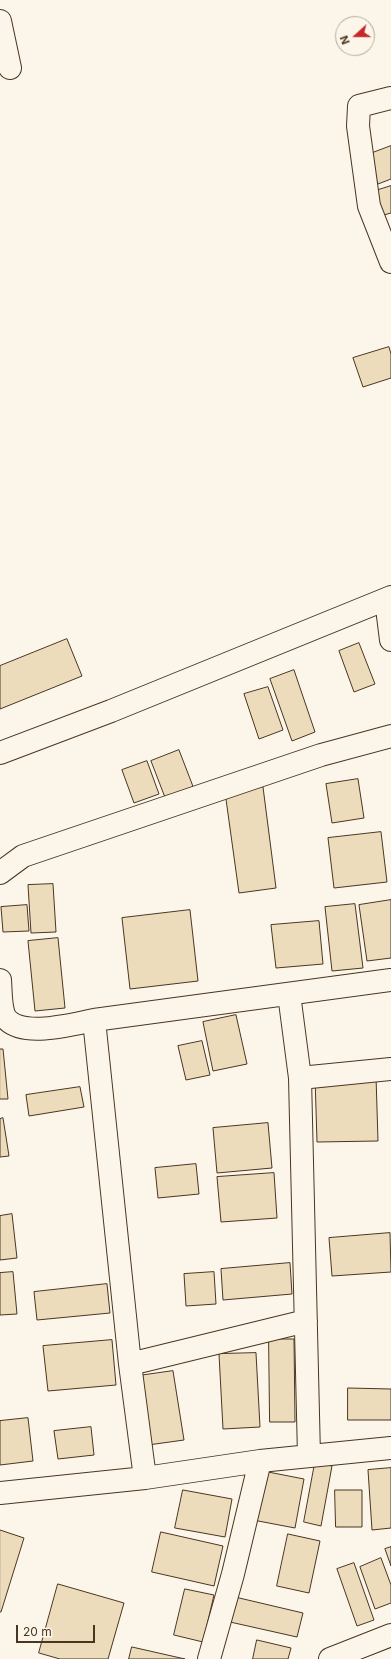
<!DOCTYPE html>
<style>
body{margin:0}
#map{position:relative;width:391px;height:1659px;overflow:hidden;background:#fbf6e9;font-family:Inter,sans-serif}
canvas{display:block}
.north{position:absolute;left:335px;top:16px;width:40px;height:40px;box-sizing:border-box;background:#fbf6e9;border:1px solid #b4a999;border-radius:50%;rotate:249deg;font-size:11px;font-weight:700;line-height:16px;text-align:center;color:#4a3520}
.north::after{content:'';display:block;margin:auto;width:14px;height:18px;background:#c62828;clip-path:polygon(50% 0,100% 100%,50% 72%,0 100%)}
.scale{position:absolute;left:16px;top:1625px;width:79px;height:18px;box-sizing:border-box;border:2px solid #4a3520;border-top:0;padding-left:5px;font-size:12px;line-height:14px;white-space:nowrap;color:#4a3520;-webkit-text-stroke:3px #fbf6e9;paint-order:stroke}
</style>
<div id="map">
<canvas width="391" height="1659"></canvas>
<div class="north">N</div>
<div class="scale">20 m</div>
</div>
<script>
const context = document.querySelector('canvas').getContext('2d');
context.lineJoin = 'round';
function fillPath(path, color) { context.fillStyle = color; context.fill(path, 'evenodd'); }
function trace(path, color, width, dash) { context.strokeStyle = color; context.lineWidth = width; context.lineCap = dash ? 'butt' : 'round'; context.setLineDash(dash || []); context.stroke(path); }
const building = new Path2D(`
 M391,146v33l-13,5 -11,-29z
 M391,186v27l-11,3 -8,-24z
 M389,347l2,7v24l-28,9 -10,-29z
 M67,639l15,37 -82,33v-43z
 M359,643l16,41 -21,8 -15,-41z
 M294,670l21,62 -23,9 -22,-62z
 M268,687l15,43 -24,9 -15,-45z
 M179,750l15,39 -28,11 -15,-39z
 M147,761l12,33 -25,9 -12,-33z
 M358,779l6,39 -32,5 -6,-39z
 M263,787l13,101 -37,5 -14,-101z
 M381,832l6,50 -53,6 -6,-50z
 M53,884l3,48 -25,1 -3,-48z
 M391,900v58l-24,3 -8,-56z
 M355,904l8,64 -31,3 -7,-64z
 M27,905l2,26 -26,1 -2,-25z
 M190,910l8,71 -68,8 -8,-71z
 M319,921l4,43 -47,4 -5,-43z
 M58,938l7,70 -30,3 -7,-70z
 M236,1015l11,49 -34,7 -10,-49z
 M202,1041l8,34 -24,5 -8,-34z
 M0,1049h3l5,50h-8z
 M376,1076l2,65 -61,1 -2,-65z
 M80,1087l4,20 -55,9 -3,-21z
 M3,1118l6,38 -9,1v-38z
 M268,1123l4,45 -55,5 -4,-45z
 M196,1164l3,30 -41,4 -3,-30z
 M274,1173l3,45 -56,4 -4,-45z
 M12,1214l5,44 -17,2v-44z
 M390,1233l1,39 -59,4 -3,-38z
 M290,1263l2,31 -69,6 -2,-31z
 M13,1272l4,42 -17,1v-42z
 M214,1272l2,32 -30,2 -2,-32z
 M107,1284l3,29 -73,7 -3,-28z
 M269,1339h25l1,83h-25z
 M112,1340l4,45 -68,6 -5,-45z
 M256,1353l4,74 -37,2 -4,-75z
 M173,1371l11,69 -36,5 -10,-69z
 M348,1388l43,1v31h-43z
 M28,1418l5,43 -33,4v-44z
 M91,1427l3,28 -36,4 -4,-28z
 M315,1463l17,3 -11,60 -17,-4z
 M391,1468v60l-19,2 -4,-60z
 M263,1471l41,8 -9,49 -42,-8z
 M183,1490l49,9 -7,38 -50,-9z
 M335,1490h27v37h-26z
 M0,1530l24,8 -23,74h-1z
 M161,1532l62,14 -9,40 -62,-14z
 M288,1534l32,7 -11,52 -32,-7z
 M391,1547v19l-6,-17z
 M381,1558l10,27v18l-16,6 -15,-42z
 M354,1563l20,57 -17,6 -20,-57z
 M58,1584l66,19 -16,56h-48l-21,-6z
 M185,1589l29,6 -11,47 -29,-7z
 M235,1597l68,16 -6,24 -67,-15z
 M257,1640l34,8 -3,11h-35z
 M132,1647l53,12h-56z`);
fillPath(building, '#ecdcbc');
trace(building, '#4a3520', 1);
const street = new Path2D(`
 M0,21l10,47
 M391,98l-32,8 -1,20 11,80 22,56
 M386,600l5,40
 M0,873l23,-17 298,-101 70,-19
 M0,980c1,11 0,27 5,37 15,22 68,7 89,3l297,-40
 M289,994l11,84 9,378
 M94,1020l36,344
 M300,1078l91,-9
 M145,1478l-15,-114 176,-43
 M0,1493l145,-15 115,-17 131,-13
 M209,1659l24,-85 27,-113
 M330,1659l61,-24`);
const secondary = new Path2D(`
 M0,753l111,-42 280,-114`);
trace(street, '#4a3520', 24);
trace(secondary, '#4a3520', 24);
trace(street, '#fbf6e9', 22);
trace(secondary, '#fbf6e9', 22);
</script>
